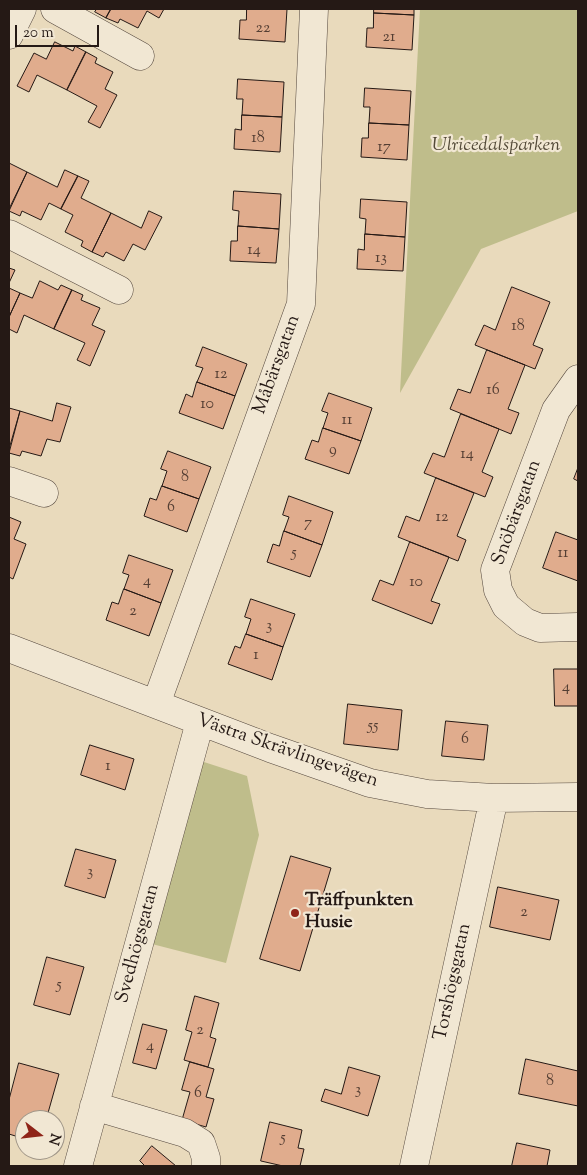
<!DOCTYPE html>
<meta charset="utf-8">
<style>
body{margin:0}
#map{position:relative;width:587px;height:1175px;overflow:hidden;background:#e9dabc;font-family:"Sorts Mill Goudy",serif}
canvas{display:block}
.frame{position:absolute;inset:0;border:10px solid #251915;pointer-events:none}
.north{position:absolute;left:15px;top:1110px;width:50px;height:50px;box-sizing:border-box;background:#f1e7d3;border:1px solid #9f9587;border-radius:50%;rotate:106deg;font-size:14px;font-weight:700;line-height:20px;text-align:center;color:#251915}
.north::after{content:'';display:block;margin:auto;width:18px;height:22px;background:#8f2418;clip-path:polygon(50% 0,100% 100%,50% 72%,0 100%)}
.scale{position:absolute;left:15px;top:25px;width:84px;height:22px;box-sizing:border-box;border:2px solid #251915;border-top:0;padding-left:6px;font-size:15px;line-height:18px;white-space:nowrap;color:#251915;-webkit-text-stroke:4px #f1e7d3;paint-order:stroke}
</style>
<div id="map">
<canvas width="587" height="1175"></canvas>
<div class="frame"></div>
<div class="north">N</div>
<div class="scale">20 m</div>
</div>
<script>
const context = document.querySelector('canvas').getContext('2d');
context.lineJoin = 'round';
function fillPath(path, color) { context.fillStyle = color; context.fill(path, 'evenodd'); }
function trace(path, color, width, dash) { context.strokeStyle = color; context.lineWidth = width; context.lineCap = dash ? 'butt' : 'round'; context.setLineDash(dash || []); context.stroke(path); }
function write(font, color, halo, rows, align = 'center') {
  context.font = font + ' "Sorts Mill Goudy",serif'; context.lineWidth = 4.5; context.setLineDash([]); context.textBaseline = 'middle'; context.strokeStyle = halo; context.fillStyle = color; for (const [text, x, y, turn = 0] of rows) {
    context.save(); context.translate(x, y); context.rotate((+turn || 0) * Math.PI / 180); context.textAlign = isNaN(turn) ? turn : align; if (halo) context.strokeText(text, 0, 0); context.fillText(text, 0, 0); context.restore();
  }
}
fillPath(new Path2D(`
 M420,9h158v202l-97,38 -81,144z
 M204,762l43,14 12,59 -33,128 -74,-19 43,-173z`), '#bfbd8b');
const building = new Path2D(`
 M97,9h14l-5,9 -11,-6z
 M111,9h53l-5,9 -12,-7 -9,17 -18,-9 -2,4 -12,-5z
 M247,9h40l-2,33 -46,-3 1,-19h6z
 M374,9h40v6l-40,-2z
 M374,13l40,2 -2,35 -46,-3 1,-19h6z
 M55,42l18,9 2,-5 11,6 -19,38 -30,-15 -8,17 -12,-6 17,-33 12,6z
 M86,52l11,6 -2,5 18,9 -8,17 12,6 -17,33 -12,-6 9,-16 -30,-16z
 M238,79l46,3 -2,35 -40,-2 1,-16h-6z
 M365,88l46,3 -2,34 -40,-2 1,-16h-6z
 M242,115l40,2 -2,35 -46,-3 1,-20 6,1z
 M369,123l40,2 -2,35 -46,-3 1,-19h6z
 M9,163l18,9 -18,37z
 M65,170l13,6 -17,33 -12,-6 -8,17 -19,-9 -2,5 -11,-5 18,-39 30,15z
 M78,176l11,5 -8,17 30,15 -19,39 -11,-6 2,-5 -18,-9 8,-17 -12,-6z
 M234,191l47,3 -2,35 -41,-3 1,-15 -6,-1z
 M361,199l46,3 -2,35 -40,-3 1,-15 -6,-1z
 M149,211l13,6 -17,33 -12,-6 -9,17 -18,-9 -3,5 -11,-5 19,-39 30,15z
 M238,226l41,3 -3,34 -46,-2 1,-20h6z
 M365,234l40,3 -2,34 -46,-2 1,-20 6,1z
 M9,268l6,2 -6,13z
 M40,281l18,9 3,-5 11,5 -18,39 -30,-14 -7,18 -8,-4v-12l11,-24 12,5z
 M512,287l38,15 -17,43 10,4 -8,20 -60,-24 9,-20 11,5z
 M9,288l11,5 -11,24z
 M72,290l11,5 -2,5 19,8 -8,17 13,6 -15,35 -13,-6 8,-17 -31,-14z
 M203,347l44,17 -12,32 -38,-14 6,-14 -7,-2z
 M487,350l38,15 -17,44 11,4 -8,21 -61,-25 8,-20 12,4z
 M197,382l38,14 -12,33 -44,-16 7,-19 6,3z
 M329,393l43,15 -11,33 -38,-13 5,-15 -6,-2z
 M57,403l14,4 -11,35 -13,-3 -6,17 -19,-5 -2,5 -11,-3 11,-42 32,10z
 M9,408l11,3 -11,38z
 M461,414l38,15 -17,43 11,5 -8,20 -61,-24 9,-20 11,4z
 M323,428l38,13 -12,33 -44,-15 7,-19 6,2z
 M168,451l43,16 -12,32 -37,-13 5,-15 -6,-2z
 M578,468v13l-4,-2z
 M436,478l38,15 -17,43 9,4 -8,21 -60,-24 8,-21 13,5z
 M162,486l37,13 -12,33 -43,-16 6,-18 6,2z
 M289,496l44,16 -11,33 -38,-14 5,-14 -6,-2z
 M9,517l12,5 -7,17 12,5 -13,35 -4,-2z
 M284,531l38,14 -12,32 -43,-15 6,-18 6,2z
 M556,532l22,8v41l-35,-13z
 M410,542l39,15 -18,44 9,3 -8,20 -60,-24 8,-20 13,5z
 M129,555l44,15 -12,33 -37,-14 5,-14 -6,-2z
 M124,589l37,14 -12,33 -43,-16 6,-18 6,2z
 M251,599l44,15 -12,33 -37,-13 5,-15 -6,-2z
 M246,634l37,13 -11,33 -44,-16 7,-18 5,2z
 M554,669h24v37h-23z
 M348,704l54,6 -4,40 -54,-6z
 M446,721l42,4 -4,35 -42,-4z
 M90,745l44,14 -9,31 -44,-15z
 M76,849l40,11 -11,38 -40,-12z
 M291,856l40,12 -31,103 -40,-12z
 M498,887l61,13 -9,40 -60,-13z
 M47,957l37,10 -14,48 -36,-10z
 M195,996l24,7 -9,34 6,2 -8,28 -24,-7 8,-28 -6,-2z
 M143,1024l24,6 -11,39 -23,-6z
 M526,1059l52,12v35l-59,-12z
 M190,1062l24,7 -8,28 8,2 -8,28 -24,-7 8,-28 -8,-2z
 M19,1063l40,11 -13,46h-21v19l-16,-5v-34z
 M349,1067l31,9 -12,40 -47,-15 4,-12 16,5z
 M270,1122l32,8 -4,18 6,1 -4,17h-17l-22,-5z
 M517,1143l33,7 -3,16h-35z
 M152,1146l24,20h-31l-5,-5z`);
fillPath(building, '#e0ac8d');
trace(building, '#251915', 1);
const minor = new Path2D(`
 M55,9l85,47
 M9,35l13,-26
 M9,234l110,56
 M578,379l-22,31 -61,160 3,20 8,16 19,16 15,6 38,-1
 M9,481l35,12
 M9,648l261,100 100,35 57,11 67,4 84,-1
 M156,704l145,-400 13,-295
 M94,1106l91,27 16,10 5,15v8
 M78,1166l122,-444
 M414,1166l80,-368`);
trace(minor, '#56493f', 29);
trace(minor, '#f1e7d3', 28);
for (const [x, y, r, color] of [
 [295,913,5,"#8f2418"]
]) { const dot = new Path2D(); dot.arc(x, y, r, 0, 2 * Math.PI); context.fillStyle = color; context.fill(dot); trace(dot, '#f1e7d3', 2); }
write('16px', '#543e33', null, [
 ["22",263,29],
 ["21",389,38],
 ["18",258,139],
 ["17",384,148],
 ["14",254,251],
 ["13",381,259],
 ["18",518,327],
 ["12",221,375],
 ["16",493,391],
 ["10",207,405],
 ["11",347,421],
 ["9",333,451],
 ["14",467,455],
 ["8",185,478],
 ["6",171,508],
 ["12",442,518],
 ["7",308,524],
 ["5",294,554],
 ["11",563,554],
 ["4",147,582],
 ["10",416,583],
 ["2",133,612],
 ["3",269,627],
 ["1",256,656],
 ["4",566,688],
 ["55",373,727],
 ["6",465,740],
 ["1",108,767],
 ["3",90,873],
 ["2",524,913],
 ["5",59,986],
 ["2",200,1031],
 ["4",150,1047],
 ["8",550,1082],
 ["3",358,1091],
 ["6",198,1094],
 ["5",283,1139]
]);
write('italic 19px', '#534a38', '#f1e7d3', [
 ["Ulricedalsparken",496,147]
]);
write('19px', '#251915', '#f1e7d3', [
 ["Måbärsgatan",278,365,-70],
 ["Snöbärsgatan",518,513,-70],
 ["Västra Skrävlingevägen",287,752,19],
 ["Svedhögsgatan",139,944,-75],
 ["Torshögsgatan",454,982,-78]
]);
write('bold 19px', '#251915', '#f1e7d3', [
 ["Träffpunkten",305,902],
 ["Husie",305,924]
], 'left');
</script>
